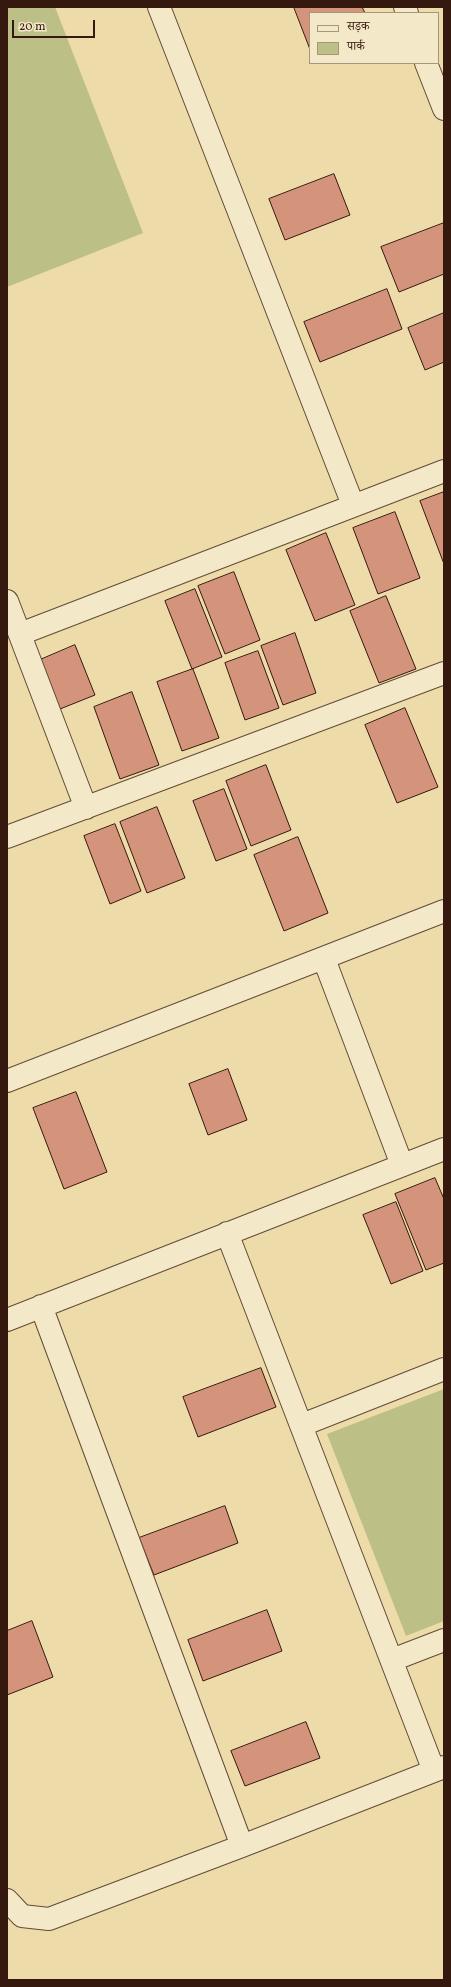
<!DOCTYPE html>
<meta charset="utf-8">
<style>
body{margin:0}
#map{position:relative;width:451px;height:1987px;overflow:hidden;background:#eddcaa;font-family:Vollkorn,"Noto Serif Devanagari",serif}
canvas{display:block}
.frame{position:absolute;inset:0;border:8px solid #35190e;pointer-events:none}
.legend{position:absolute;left:309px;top:12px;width:130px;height:52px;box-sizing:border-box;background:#f3e8c8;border:1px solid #a7957e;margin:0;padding:5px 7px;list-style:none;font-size:12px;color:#35190e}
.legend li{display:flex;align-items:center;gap:8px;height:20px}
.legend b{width:20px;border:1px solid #a7957e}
.scale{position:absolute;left:12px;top:20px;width:83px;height:18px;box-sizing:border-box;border:2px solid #35190e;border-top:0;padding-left:5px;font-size:12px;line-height:14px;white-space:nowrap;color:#35190e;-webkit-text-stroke:3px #f3e8c8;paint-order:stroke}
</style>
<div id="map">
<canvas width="451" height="1987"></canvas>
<div class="frame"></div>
<ul class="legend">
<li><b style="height:5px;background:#f3e8c8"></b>सड़क</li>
<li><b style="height:11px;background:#bcbf86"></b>पार्क</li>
</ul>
<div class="scale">20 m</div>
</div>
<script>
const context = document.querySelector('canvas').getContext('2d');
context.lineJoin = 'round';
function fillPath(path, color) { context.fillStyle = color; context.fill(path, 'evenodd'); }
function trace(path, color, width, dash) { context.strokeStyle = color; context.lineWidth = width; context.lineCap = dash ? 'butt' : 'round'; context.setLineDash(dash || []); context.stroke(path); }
fillPath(new Path2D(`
 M7,7h48l88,226 -136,54z
 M444,1389v232l-38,15 -79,-202z`), '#bcbf86');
const building = new Path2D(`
 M294,7h68l3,6h-55v36z
 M334,174l16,41 -65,25 -16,-41z
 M444,223v51l-45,18 -18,-45z
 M387,289l15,40 -82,33 -16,-40z
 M444,313v49l-19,8 -17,-42z
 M444,492v72l-24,-63z
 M395,512l25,66 -42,16 -25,-66z
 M326,533l29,72 -40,16 -29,-71z
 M234,572l26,68 -35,14 -27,-68z
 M195,589l27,68 -30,12 -27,-68z
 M386,596l30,73 -37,14 -29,-72z
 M295,633l21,60 -33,12 -22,-59z
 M75,645l20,50 -35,14 -20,-49z
 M258,651l21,57 -34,12 -20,-57z
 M193,669l26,69 -37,13 -25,-69z
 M132,692l27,73 -39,14 -26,-72z
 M405,708l33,79 -41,16 -32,-78z
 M266,765l25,65 -40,16 -25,-65z
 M224,789l23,60 -31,12 -23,-60z
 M157,807l28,71 -38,15 -27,-71z
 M115,824l26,67 -31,13 -26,-68z
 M298,837l30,76 -44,18 -30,-76z
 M228,1069l19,51 -39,15 -19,-51z
 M76,1092l31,80 -43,17 -31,-81z
 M435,1178l9,21v64l-18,7 -31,-76z
 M396,1202l27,69 -32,13 -28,-69z
 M261,1368l15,39 -78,30 -15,-40z
 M225,1506l13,37 -84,32 -15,-37z
 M267,1610l15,41 -79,30 -15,-41z
 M32,1621l21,56 -46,18v-64z
 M306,1722l14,36 -75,28 -14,-35z`);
fillPath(building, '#d4937b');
trace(building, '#35190e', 1);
const minor = new Path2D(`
 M159,7l194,498
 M405,7l2,6
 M426,63l18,46
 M7,601l79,207
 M20,634l424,-163
 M7,837l437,-164
 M324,959l78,206
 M7,1081l437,-170
 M227,1233l207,538
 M41,1306l201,540
 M7,1320l437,-171
 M302,1425l142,-56
 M392,1660l52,-20
 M7,1900l15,16 27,3 193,-73 202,-79`);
trace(minor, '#634a35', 24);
trace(minor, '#f3e8c8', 22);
</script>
